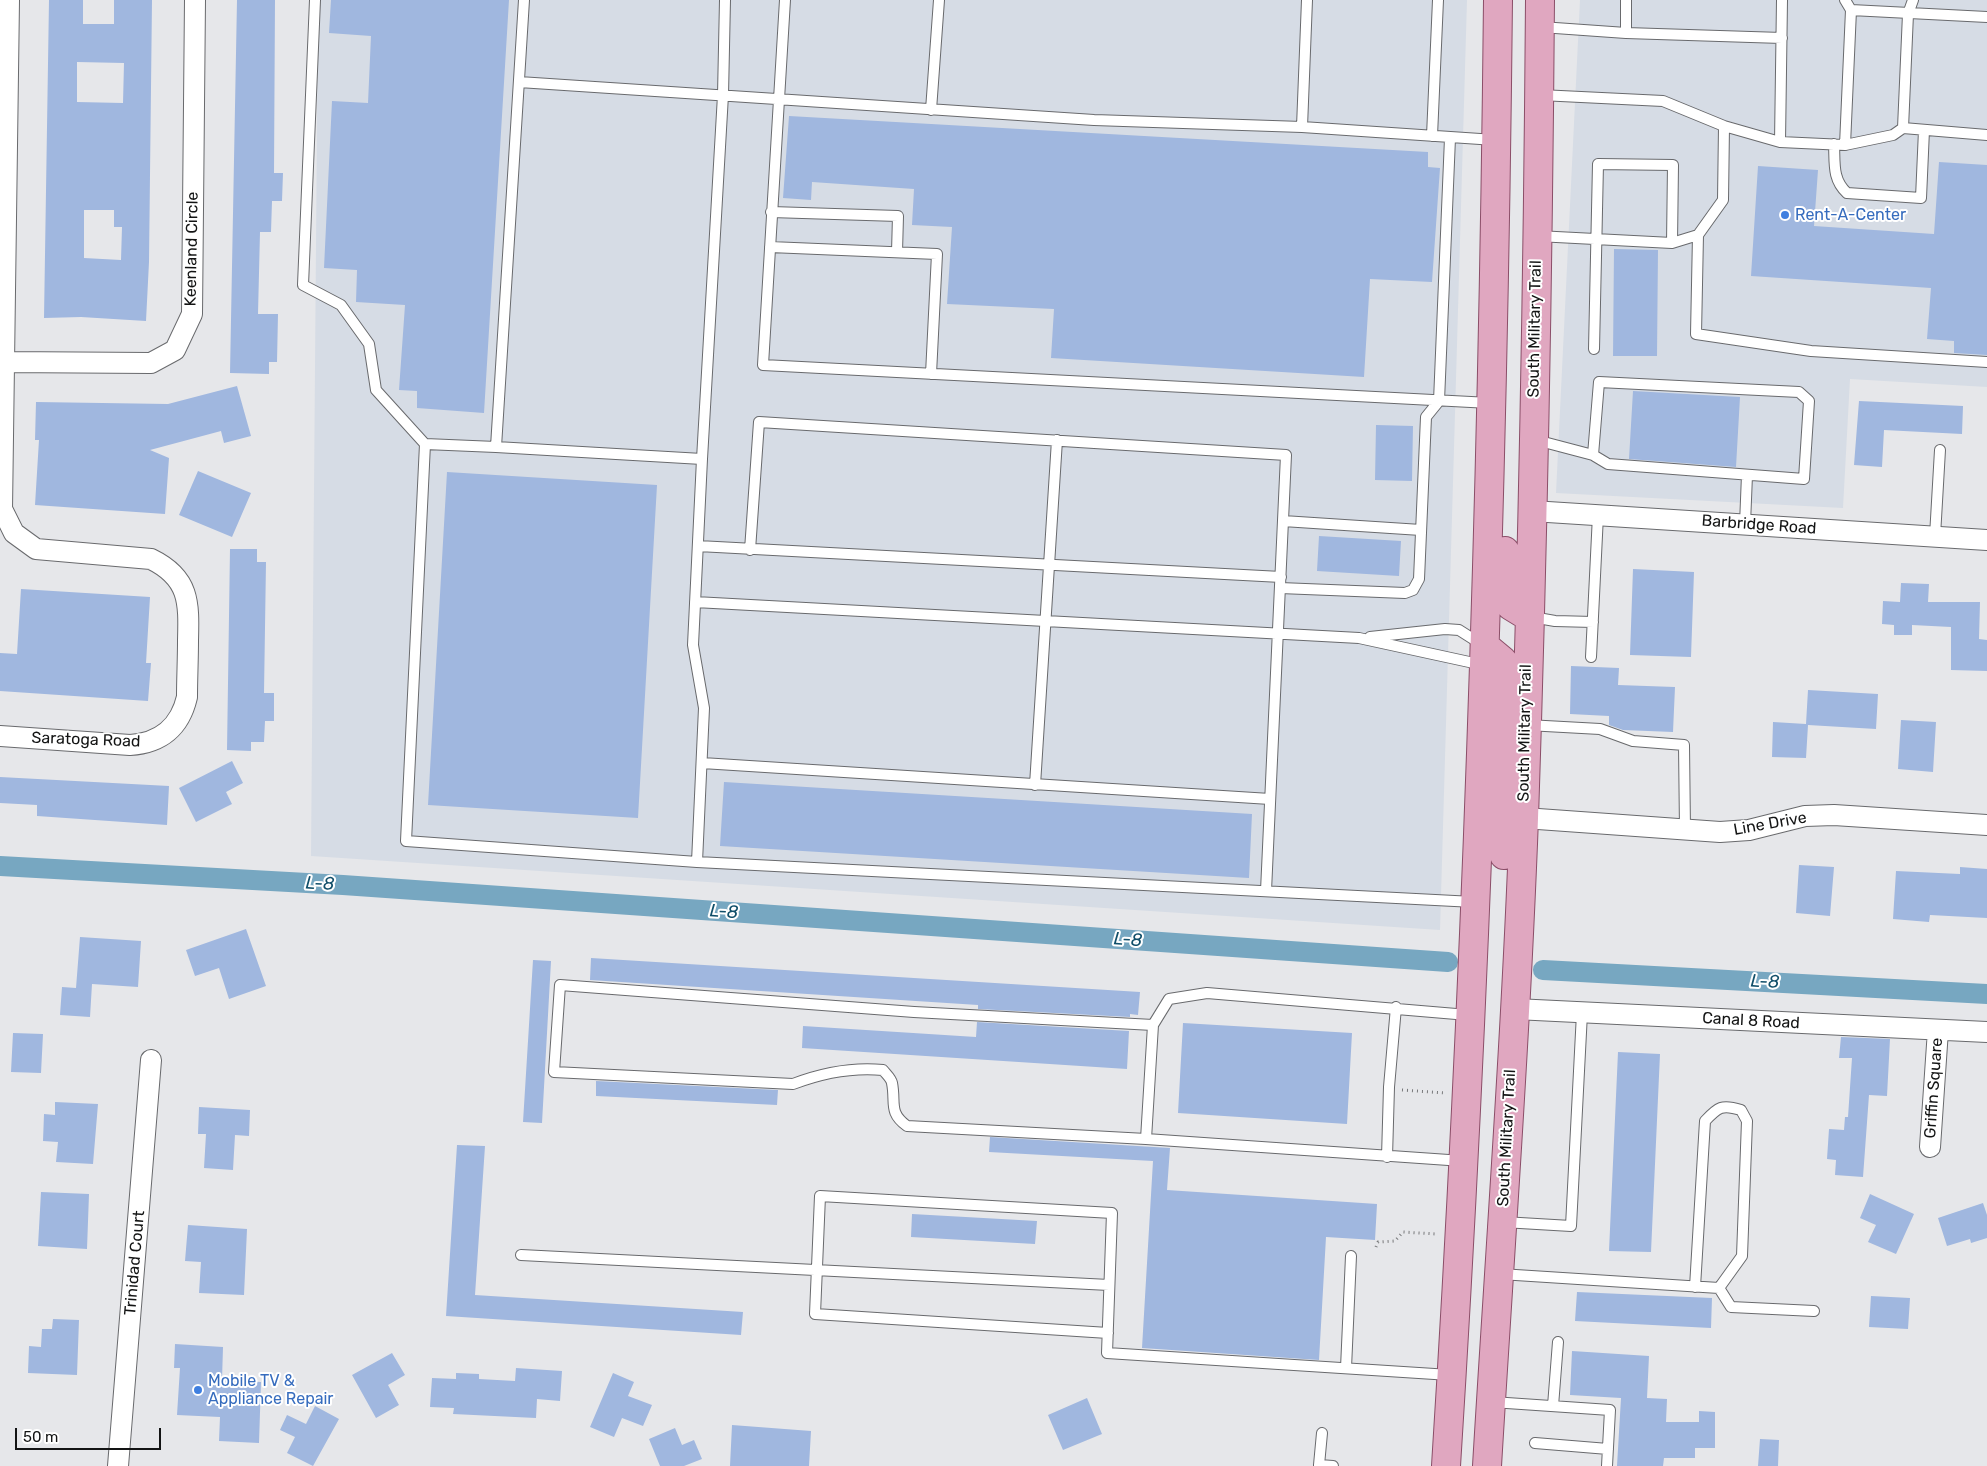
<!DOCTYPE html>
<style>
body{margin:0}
#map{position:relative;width:1987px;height:1466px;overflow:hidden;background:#e6e7ea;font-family:Rubik,sans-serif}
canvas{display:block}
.scale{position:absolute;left:15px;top:1428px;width:146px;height:22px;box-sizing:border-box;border:2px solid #131414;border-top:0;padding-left:6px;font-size:15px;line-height:18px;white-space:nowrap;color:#131414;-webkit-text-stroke:4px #fff;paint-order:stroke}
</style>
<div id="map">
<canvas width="1987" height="1466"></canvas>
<div class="scale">50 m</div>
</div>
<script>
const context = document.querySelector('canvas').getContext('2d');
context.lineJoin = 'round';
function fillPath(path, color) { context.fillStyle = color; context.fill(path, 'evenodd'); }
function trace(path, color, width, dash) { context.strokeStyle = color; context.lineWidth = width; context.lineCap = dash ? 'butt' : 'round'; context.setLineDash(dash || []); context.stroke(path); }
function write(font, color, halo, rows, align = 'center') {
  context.font = font + ' Rubik,sans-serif'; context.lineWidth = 4; context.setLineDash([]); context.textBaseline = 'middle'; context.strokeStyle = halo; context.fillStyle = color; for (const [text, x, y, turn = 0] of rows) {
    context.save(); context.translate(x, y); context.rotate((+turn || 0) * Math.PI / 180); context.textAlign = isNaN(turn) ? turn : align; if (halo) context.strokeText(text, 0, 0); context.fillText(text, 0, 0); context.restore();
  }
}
fillPath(new Path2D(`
 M318,0h1149l-27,930 -1129,-74z
 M1580,0h407v387l-137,-8 -7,129 -287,-15z`), '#d6dce5');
trace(new Path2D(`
 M0,866l343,19 1105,77
 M1543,970l444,24`), '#77a7c1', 20);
fillPath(new Path2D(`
 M49,0h34v24h31v-24h38l-3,262 -3,59 -65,-4 -37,1zM77,62l47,1 -1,40 -46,-1zM84,210h30v17h8l-1,33 -37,-2z
 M237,0h38l-1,173h9l-1,28h-10l-1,31h-11l-2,82h20l-1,48h-8v12l-39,-1z
 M331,0h178l-25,413 -67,-5v-17l-18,-1 6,-85 -49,-3 1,-32 -33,-2 8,-167 36,2 3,-67 -42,-3z
 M789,116l639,36v15l12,1 -8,114 -62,-3 -6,98 -313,-19 3,-49 -107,-5 5,-77 -40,-2 2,-36 -102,-7 -1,18 -28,-2z
 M1939,162l48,3v190l-33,-2v-12l-27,-2 4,-51 -180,-12 7,-110 60,4 -4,56 120,8z
 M1614,249l44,1 -1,106h-44z
 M237,386l14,50 -27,7 -3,-12 -71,19 19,8 -4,56 -130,-9 4,-65h-4l1,-38 132,2z
 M1633,391l107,6 -4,70 -107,-8z
 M1859,401l104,5 -1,28 -78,-4 -2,37 -28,-2z
 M1376,425l37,1 -1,55 -37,-1z
 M198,471l53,22 -19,44 -53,-22z
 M447,472l210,13 -19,333 -210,-13z
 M1319,536l82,5 -2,35 -82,-5z
 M230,549h27v13h9l-2,131h10v28h-9l-1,21h-13v9l-24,-1z
 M1633,569l61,3 -3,85 -61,-2z
 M1901,583l28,1 -1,18h52l-1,37 8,1v31l-36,-1v-43l-39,-2v10h-18v-10l-12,-1 1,-23 17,1z
 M21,589l129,8 -4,66h5l-3,38 -148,-10v-38l17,1z
 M1571,666l48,2 -1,17 57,2 -2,45 -50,-2 -14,-5v-9l-39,-2z
 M1808,690l70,4 -2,35 -68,-4 -2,33 -34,-1 1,-35 33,2z
 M1901,720l35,2 -3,50 -35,-3z
 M232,761l11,22 -17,9 6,12 -36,18 -17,-34z
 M0,777l169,9 -2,39 -130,-9v-11l-37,-2z
 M724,782l528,32 -3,64 -529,-32z
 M1799,865l35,2 -4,49 -34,-3z
 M1960,867l27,2v49l-57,-3 -1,7 -36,-3 3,-48 64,3z
 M246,929l20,57 -37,13 -10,-31 -24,8 -9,-26z
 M80,937l61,4 -3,46 -46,-3 -2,33 -30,-2 2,-28 14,1z
 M591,958l549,34 -2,23 -8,-1v3l-152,-8v-4l-388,-25z
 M533,960l18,1 -9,162 -19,-1z
 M977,1022l152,9 -2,38 -325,-21 1,-22 173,11z
 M1183,1023l169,10 -5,91 -169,-11z
 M13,1033l30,1 -2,39 -30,-1z
 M1841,1037l49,2 -3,57 -18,-1 -6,82 -28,-2 1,-15 -9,-1 2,-30 15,1 1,-13h3l4,-59h-13z
 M1618,1052l42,2 -9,198 -42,-1z
 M596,1081l182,9 -1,15 -181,-9z
 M55,1102l43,2 -5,60 -37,-2 2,-20 -15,-1 1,-27 11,1z
 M199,1107l51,3 -1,26 -14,-1 -2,35 -29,-2 2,-34h-8z
 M990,1137l180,11 -3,42 210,14 -2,36 -49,-3 -7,123 -177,-12 11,-187 -164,-9z
 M457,1145l28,1 -10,149 268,17 -2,23 -295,-19z
 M41,1192l48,2 -2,55 -49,-3z
 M1870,1194l44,20 -18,40 -28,-12 8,-17 -16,-7z
 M1983,1203l4,12v23l-16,5 -1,-4 -23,7 -9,-28z
 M912,1214l125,7 -2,23 -124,-7z
 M188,1225l59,4 -3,66 -45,-2 2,-31 -16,-1z
 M1577,1292l135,6 -1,30 -136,-7z
 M1871,1296l39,2 -2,31 -39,-2z
 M53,1319l26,1 -2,55 -49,-2 1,-27 12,1 1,-18h10z
 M175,1344l48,3 -1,33 39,2 -2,61 -40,-2 1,-24 -43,-2 3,-47h-6z
 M1572,1351l77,5 -2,42 20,1 -1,23h33v-11l16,1v36h-20v10h-31l-1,8h-46l4,-68 -51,-3z
 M392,1353l13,22 -17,10 11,20 -23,13 -24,-43z
 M516,1368l46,3 -2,30 -23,-2 -1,19 -83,-4 1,-6 -24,-1 2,-29 24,1v-6l23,1v5l36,2z
 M613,1373l21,9 -6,14 24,9 -9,21 -21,-8 -8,19 -24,-10z
 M1087,1398l15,36 -39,16 -15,-35z
 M315,1406l24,13 -26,47 -26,-13 8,-16 -15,-7 7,-15 19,9z
 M732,1425l79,6 -2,35h-79z
 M675,1428l7,17 12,-5 8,19 -18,7h-24l-11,-27z
 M1760,1439l19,1 -1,26h-20z`), '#a0b7df');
const lane = new Path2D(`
 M315,0l-12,285 38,20 28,39 7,46 49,54 71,3
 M524,0l-28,447 206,12 -9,186 11,63 -7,154
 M785,0l-22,365 727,38
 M1845,0l6,10 -6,135
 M1851,10l136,7
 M1541,27l85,6 156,5
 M1626,33v-33
 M519,82l575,38 208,7 193,13
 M1540,95l123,6 61,25 56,16 65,3 48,-10 10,-7 84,7
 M931,110l8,-110
 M1302,127l5,-127
 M1903,128l5,-114 5,-14
 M1432,136l6,-136
 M1780,142l2,-142
 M1834,144c1,19 -2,35 13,49l74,5 3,-68
 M771,212l127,4 -1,36
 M1698,235l-2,99 115,17 176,11
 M1537,236l135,7 26,-8 25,-35 1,-74
 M770,247l167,7 -6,120
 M1594,349l4,-185 75,1 -1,78
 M1536,440l57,15 15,9 196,15 5,-78 -10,-9 -200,-10 -6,73
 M425,444l-19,397 291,21 777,40
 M702,459l21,-364 2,-95
 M1283,521l138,9
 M1745,524l2,-49
 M1935,536l5,-86
 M698,546l583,31
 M750,550l9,-128 527,33 -20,436
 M1280,588l125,5 8,-3 6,-11 7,-162 13,-16 11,-263
 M695,602l664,36 124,27
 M1532,617l23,4 38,1
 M1370,637l75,-8 14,1 22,14
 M1591,657l7,-142
 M1527,725l73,4 33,12 51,4 1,85
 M702,763l568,36
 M1035,785l22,-345
 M1146,1139l7,-114
 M1387,1157l2,-70 7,-80
 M1463,1161l-317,-22 -239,-13c-19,-14 -11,-23 -15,-43 -1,-5 -6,-9 -9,-13 -31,-3 -61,3 -90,14l-239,-12 6,-87 354,27 239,13 16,-26 38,-6 261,22
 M1503,1222l68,4 11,-213
 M521,1255l588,30
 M1500,1274l219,14 12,19 83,4
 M1695,1287l10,-166c13,-14 17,-17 36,-11l6,11 -5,135 -23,32
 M1108,1333l-293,-19 5,-118 292,17 -5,140 343,22
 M1346,1368l5,-112
 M1492,1402l118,8 -3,56
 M1553,1406l5,-64
 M1322,1433l-3,32 14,1
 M1535,1443l73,6`);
const street = new Path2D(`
 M3,362l148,1 24,-13 17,-36 3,-314
 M1532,511l455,29
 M0,736l130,9c31,-2 50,-18 57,-48 0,-19 1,-37 1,-56 1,-38 2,-63 -37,-82l-115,-10 -22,-16 -12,-24 7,-509
 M1524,818l196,14 29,-2 56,-14 29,-1 153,10
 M1515,1009l472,23
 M1930,1147l8,-117
 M118,1466l33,-406`);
const primary = new Path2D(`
 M1505,551l-1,34 7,21 18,11
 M1485,646l18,15 4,16 -3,178
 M1446,1466c31,-488 47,-977 52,-1466
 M1487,1466c13,-216 29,-432 37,-648 9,-272 14,-545 16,-818`);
trace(lane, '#696a6d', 12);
trace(street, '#696a6d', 22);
trace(primary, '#8b4e68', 30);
trace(new Path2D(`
 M1402,1090l43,3
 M1376,1247l2,-5 17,-1 8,-9 33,2`), '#78797b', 3, [1, 4]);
trace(lane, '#fff', 10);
trace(street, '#fff', 20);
trace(primary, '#e0a7c0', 28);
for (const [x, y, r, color] of [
 [1785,215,5,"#3f7fe0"],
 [198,1390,5,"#3f7fe0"]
]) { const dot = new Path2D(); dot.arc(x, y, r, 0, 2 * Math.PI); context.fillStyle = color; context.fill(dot); trace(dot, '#fff', 2); }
write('16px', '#366cbe', '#fff', [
 ["Rent-A-Center",1795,215],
 ["Mobile TV &",208,1381],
 ["Appliance Repair",208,1399]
], 'left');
write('16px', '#131414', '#fff', [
 ["Keenland Circle",192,249,-89],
 ["South Military Trail",1535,329,-89],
 ["Barbridge Road",1759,525,4],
 ["South Military Trail",1525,733,-89],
 ["Saratoga Road",86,740,2],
 ["Line Drive",1770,824,-10],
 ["Canal 8 Road",1751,1021,3],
 ["Griffin Square",1934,1088,-86],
 ["South Military Trail",1507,1138,-87],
 ["Trinidad Court",135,1263,-85]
]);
write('italic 18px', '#114f6a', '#fff', [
 ["L-8",320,884,3],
 ["L-8",724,912,4],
 ["L-8",1128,940,4],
 ["L-8",1765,982,3]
]);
</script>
